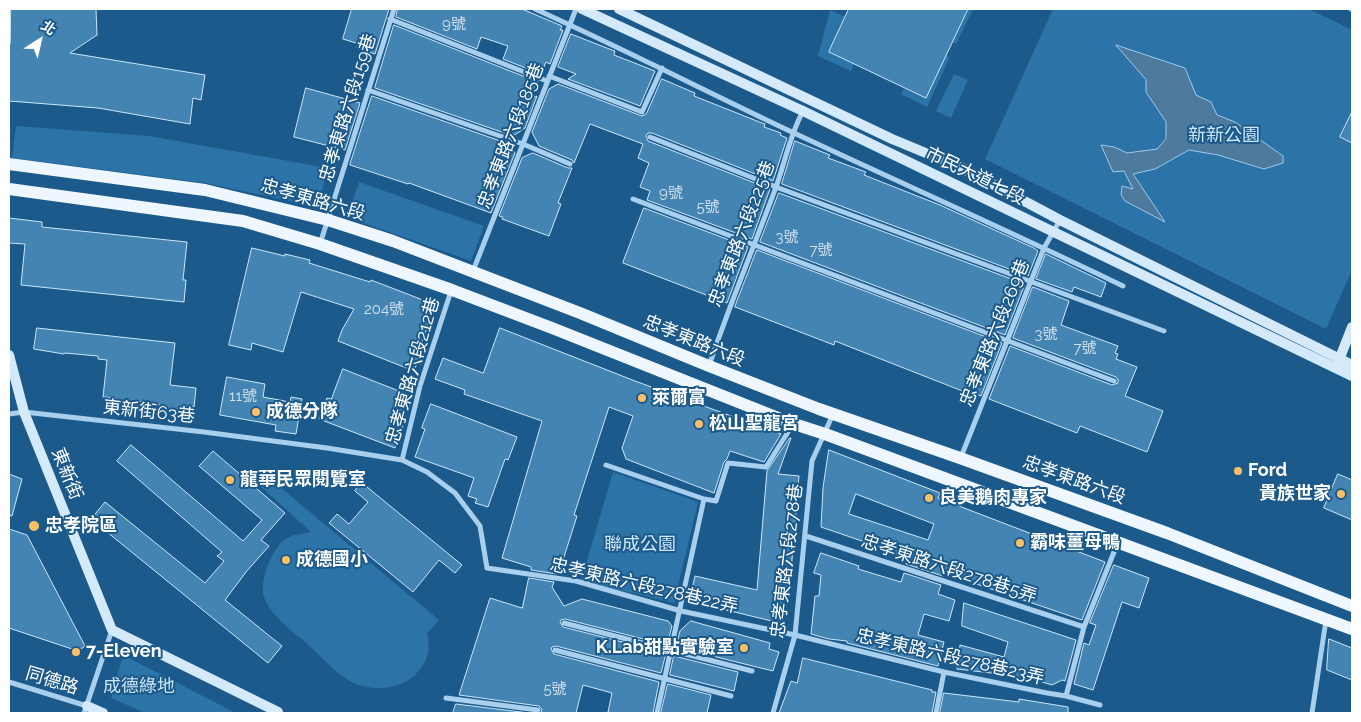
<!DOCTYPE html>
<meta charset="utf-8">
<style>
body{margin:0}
#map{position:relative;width:1361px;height:722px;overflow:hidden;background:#1c5a8b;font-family:Raleway,"Noto Sans TC",sans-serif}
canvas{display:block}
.frame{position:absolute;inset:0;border:10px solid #fff;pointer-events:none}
.north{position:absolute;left:15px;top:15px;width:50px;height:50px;-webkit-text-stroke:4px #1c5a8b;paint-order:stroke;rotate:35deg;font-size:14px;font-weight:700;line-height:20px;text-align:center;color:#fff}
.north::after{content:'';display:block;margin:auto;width:18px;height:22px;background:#fff;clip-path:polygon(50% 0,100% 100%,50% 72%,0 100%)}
</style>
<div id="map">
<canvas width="1361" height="722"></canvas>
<div class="frame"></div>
<div class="north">北</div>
</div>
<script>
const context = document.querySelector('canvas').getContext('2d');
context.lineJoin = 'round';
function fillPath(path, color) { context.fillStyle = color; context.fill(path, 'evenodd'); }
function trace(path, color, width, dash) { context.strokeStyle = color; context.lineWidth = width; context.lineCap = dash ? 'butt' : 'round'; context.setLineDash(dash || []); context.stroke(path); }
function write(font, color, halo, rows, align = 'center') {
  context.font = font + ' Raleway,"Noto Sans TC",sans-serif'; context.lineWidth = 4; context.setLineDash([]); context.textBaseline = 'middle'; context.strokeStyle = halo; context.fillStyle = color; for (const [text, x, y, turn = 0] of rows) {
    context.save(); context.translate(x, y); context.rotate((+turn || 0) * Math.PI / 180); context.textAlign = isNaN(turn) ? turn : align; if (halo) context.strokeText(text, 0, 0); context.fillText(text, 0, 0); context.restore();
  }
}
fillPath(new Path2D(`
 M968,9h5l-17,35 -4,-2z
 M1053,9h256l43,21v240l-26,59 -341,-170z
 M830,10l16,7 -17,35 25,12 -3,7 -33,-15z
 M946,55l4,2 -23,50 -26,-13 3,-6 22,10z
 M954,74l14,6 -17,38 -15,-7z
 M16,126l133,10 179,32 -10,39 -113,-24 -193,-25z
 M359,182l125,44 -13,35 -124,-44z
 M613,472l85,30 -24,101 -93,-22z
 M267,476l172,144 -12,13c4,18 1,28 -11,41 -16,17 -49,18 -68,6 -16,-10 -29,-26 -43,-38 -15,-13 -34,-26 -41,-45 -5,-15 7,-46 19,-56 8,-7 19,-7 28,-9l-52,-47z
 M123,655l113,58h-91l-34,-15z`), '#2c73a7');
const water = new Path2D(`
 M1116,45l69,23 11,27 15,7 6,13 18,7 48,34v7l-19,6 -46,-14 -29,-5 -34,19 -22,5 32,48 -40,-21 -4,-6 1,-9 11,3 -9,-18 -11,1 -12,-27 13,2 13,6 30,-4 9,-10v-17l-20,-30v-12z`);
fillPath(water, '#4d7a9d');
trace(water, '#9bccef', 1);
const building = new Path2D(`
 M11,9h85l1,26 -27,18 135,22 -4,25 -8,-2 -3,26 -92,-16 -89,-7v-59l1,1z
 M352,9h37l-14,45 -18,-6 2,-4 -16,-5z
 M398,9h124l40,17 -2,4h3l-13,34 -4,-2 -5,12 -38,-15 5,-13 -27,-9 -4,12 -81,-32z
 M849,9h119l-42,89 -97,-46z
 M394,25l144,57 -7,17 6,-3 -12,32 -12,8 -138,-48z
 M571,34l41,16 3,1 -1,4 41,16 -15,35 -72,-27 8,-5 -18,-7z
 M662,79l33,14 -1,3 68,27 3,1 -1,3 17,6 -1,2 7,3 -14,43 -121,-48h-4l-2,3 2,5 122,48 -18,50 -105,-39 3,-9 -10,-4 9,-24 -11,-5 5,-14 -53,-20 -16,39 -2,-3 -33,-14 -7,-14 17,-43 9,-5 84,32 4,-2z
 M306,88l54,15 -15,47 -51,-13z
 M372,96l137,48 6,9 -24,60 -82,-30 -1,1 -58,-19z
 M1352,112v31l-12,-6z
 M795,141l35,14 -2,3 38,14 -2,3 76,30 94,43 4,3 -10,25 -246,-92z
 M533,153l35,15h4l-14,35 3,1 -12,32 -47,-17 1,-2 -4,-1 23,-58z
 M779,193l246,91 -20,51 -245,-93z
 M644,208l104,39 -21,56 -104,-40z
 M9,218l33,4v5l145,15 -4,38h3l-2,22 -163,-17 4,-41 -16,-1z
 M252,248l33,8v-2l25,6 -1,3 61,19 1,-2 65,25 -17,44 3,1 -8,21 -76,-30 4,-11 12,-21 -53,-17 -18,60 -31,-9 -1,7 -22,-5z
 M757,250l245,93 -21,53 -5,-2 -1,2 -140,-55 -1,4 -99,-38z
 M1046,254l60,29 -5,14 -27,-10 -2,5 -36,-13z
 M1033,287l36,14 -8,24 57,21 -3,7 3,1 -2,5 21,8 -12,29 38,15 -16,41 -67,-26 -3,7 -88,-34 21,-53 102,39 6,-2v-3l-2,-3 -103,-39z
 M37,328l138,15 -5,42 26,3 -2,19 -11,-1v5l-24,-3v-4l-21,-3v5l-23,-4 1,-4 -13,-1 4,-37 -9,-1v-3l-33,-3 -1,1 -30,-5z
 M500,328l135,53 146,53 -17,28 -34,-11 -3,8 -3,3 -10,31 -88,-34 -4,-11 11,-32 -24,-9 -35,108 3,1 -14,44 -2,-1 -4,15 -26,-4v-3l-29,-9 40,-137 -78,-27 1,-4 -30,-11 8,-21 40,15z
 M343,369l66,26 -11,29 5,2 -8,22 -76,-29 8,-21 4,1z
 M227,377l38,7 -2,13 27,5 1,-5 11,2 -6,35 -21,-3 1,-6 -56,-10z
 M431,404l86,33 -9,23 -3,-1 -17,48 -13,-4 2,-4 -9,-3 6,-18 -59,-21 10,-28 -3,-1z
 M790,438h1l-13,36 21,2 -9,107 -10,40 -91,-22 6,-25 62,14 10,-119z
 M131,445l112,96 19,-21 -63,-54 14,-15 72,62 -24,27 8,6 -23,26 -21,28 57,46 -14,17 -177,-144 14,-17 100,81 19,-22 -7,-5 5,-4 -105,-91z
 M829,450l111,43 -2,5 167,64 -23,58 -138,-47 -1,3 -37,-12 1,-4 -11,-4 1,-3 -76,-26 2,-39zM856,494l78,30 -6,16 -79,-26z
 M9,474l13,5 -10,37 -3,-1z
 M1338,474l14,6v40l-28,-12z
 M361,482l101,83 -7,8 -16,-13 -26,32 -84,-69 8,-9 12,10 19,-22 -13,-11z
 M9,529l18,6 58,111 -7,5 -69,-23z
 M821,553l38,13 -1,3 43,13 3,-9 37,12 -3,9 17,6 -6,21 -25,-7 -6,21 26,7 -6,24 -91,-23v-2l-18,-2 -18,-5 4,-38h4l2,-21 -7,-2z
 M1114,565l35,13 -10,30 -17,-6 -29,88 -19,-6 10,-41 5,2 7,-20 -6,-2z
 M529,578l25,4 -2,5 12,19 18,-7 86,22 4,5 -5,19 -102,-26 -4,1 -1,2 3,5 103,26 -5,20 -105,-27 -4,1 -1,2 3,5 105,28 -6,31h-39l-6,-1 4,-19 -29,-8 -7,28h-35l1,-4 -3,-3 -80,-11 31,-97 32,10z
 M964,603l112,37 -11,41 -3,-1 -10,5 -26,-8 -69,-8 3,-24 44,12 4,-15 -46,-16z
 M691,621l79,22 -1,6 10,3 -6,19 -97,-24 4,-16z
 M1329,639l23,9v32l-25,-10z
 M674,656l64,16 -4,19 -64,-16z
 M803,658l129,32v2h4l-4,21h-153l12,-32 6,2z
 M668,684l43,11 -4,18h-46z
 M944,693l75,9v-3l49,8v6h-128z
 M456,704l73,9h-76z`);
fillPath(building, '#4484b3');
trace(building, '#cde7f9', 1);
trace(new Path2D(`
 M535,9c87,39 172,83 259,124 109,51 220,100 329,153
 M1351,9h1
 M390,19l157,62
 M549,76l93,36 20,-44
 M368,90l155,54 47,20
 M650,137l126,50 388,144
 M633,199l481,182
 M320,244l74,-235
 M473,271l103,-262
 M709,366c20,-60 45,-119 67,-179 9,-25 14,-52 27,-76
 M9,414l15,-2 180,20 123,16 75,12 25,12 28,21 25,33 7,42 89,13 105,30 114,24 149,37 103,21 19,3 34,9
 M961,457l83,-209 16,-28
 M402,460l18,-74 31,-95
 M606,465l98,34 12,2 12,-38 38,4 22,-35 3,-9
 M806,536l278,91
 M564,623l188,48
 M555,650l176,46
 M9,682l78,24
 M1066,696l18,-69 34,-85
 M446,698l92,12
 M84,713l28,-83
 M657,713l47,-214
 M773,713l22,-78 17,-174 21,-47
 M936,713l8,-41
 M1312,713l14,-93`), '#a8cfed', 5);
trace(new Path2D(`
 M582,9l221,102 549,265
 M619,9l273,130 70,29 98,52 292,145
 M9,355l15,57 88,218 166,82
 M1339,360l13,-33
 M87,706l16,7`), '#d4e9f9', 10);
trace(new Path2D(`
 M9,164l196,26 123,30 65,21 187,72 129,53 110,43 141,49 207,75 185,73
 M9,189l234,32 77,23 132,46 100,38 239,95 34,11 527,195`), '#eef6ff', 12);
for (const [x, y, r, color] of [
 [642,398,5,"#fdbf65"],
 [256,412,5,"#fdbf65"],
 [699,424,5,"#fdbf65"],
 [1238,471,5,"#fdbf65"],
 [230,480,5,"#fdbf65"],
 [1341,494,5,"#fdbf65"],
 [929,498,5,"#fdbf65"],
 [34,526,6,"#fdbf65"],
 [1020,543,5,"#fdbf65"],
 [286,560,5,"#fdbf65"],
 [744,648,5,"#fdbf65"],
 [76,652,5,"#fdbf65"]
]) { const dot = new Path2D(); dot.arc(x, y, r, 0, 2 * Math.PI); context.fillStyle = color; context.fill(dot); trace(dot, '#1c5a8b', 2); }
write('15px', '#d0e0ec', null, [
 ["9號",454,24],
 ["9號",671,193],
 ["5號",708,207],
 ["3號",787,237],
 ["7號",821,250],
 ["204號",384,309],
 ["3號",1046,334],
 ["7號",1085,348],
 ["11號",243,396],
 ["5號",555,689]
]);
write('18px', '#fff', '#1c5a8b', [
 ["忠孝東路六段159巷",348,108,-73],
 ["忠孝東路六段185巷",511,136,-69],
 ["市民大道七段",975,176,26],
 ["忠孝東路六段",313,200,16],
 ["忠孝東路六段225巷",742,234,-69],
 ["忠孝東路六段269巷",995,333,-68],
 ["忠孝東路六段",694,341,22],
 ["忠孝東路六段212巷",413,371,-74],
 ["東新街63巷",149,412,6],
 ["東新街",67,474,68],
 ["忠孝東路六段",1074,480,20],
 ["忠孝東路六段278巷",787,561,-83],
 ["忠孝東路六段278巷5弄",949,569,18],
 ["忠孝東路六段278巷22弄",644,586,13],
 ["忠孝東路六段278巷23弄",950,657,13],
 ["同德路",52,681,17]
]);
write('18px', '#cde7f9', '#1c5a8b', [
 ["新新公園",1224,136],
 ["聯成公園",640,545],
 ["成德綠地",139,687]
]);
write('bold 18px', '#fff', '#1c5a8b', [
 ["萊爾富",652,398],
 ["成德分隊",266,412],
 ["松山聖龍宮",709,424],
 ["Ford",1248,471],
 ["龍華民眾閱覽室",240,480],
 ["貴族世家",1331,494,"right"],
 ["良美鵝肉專家",939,498],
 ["忠孝院區",45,526],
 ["霸味薑母鴨",1030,543],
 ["成德國小",296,560],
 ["K.Lab甜點實驗室",734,648,"right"],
 ["7-Eleven",86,652]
], 'left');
</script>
